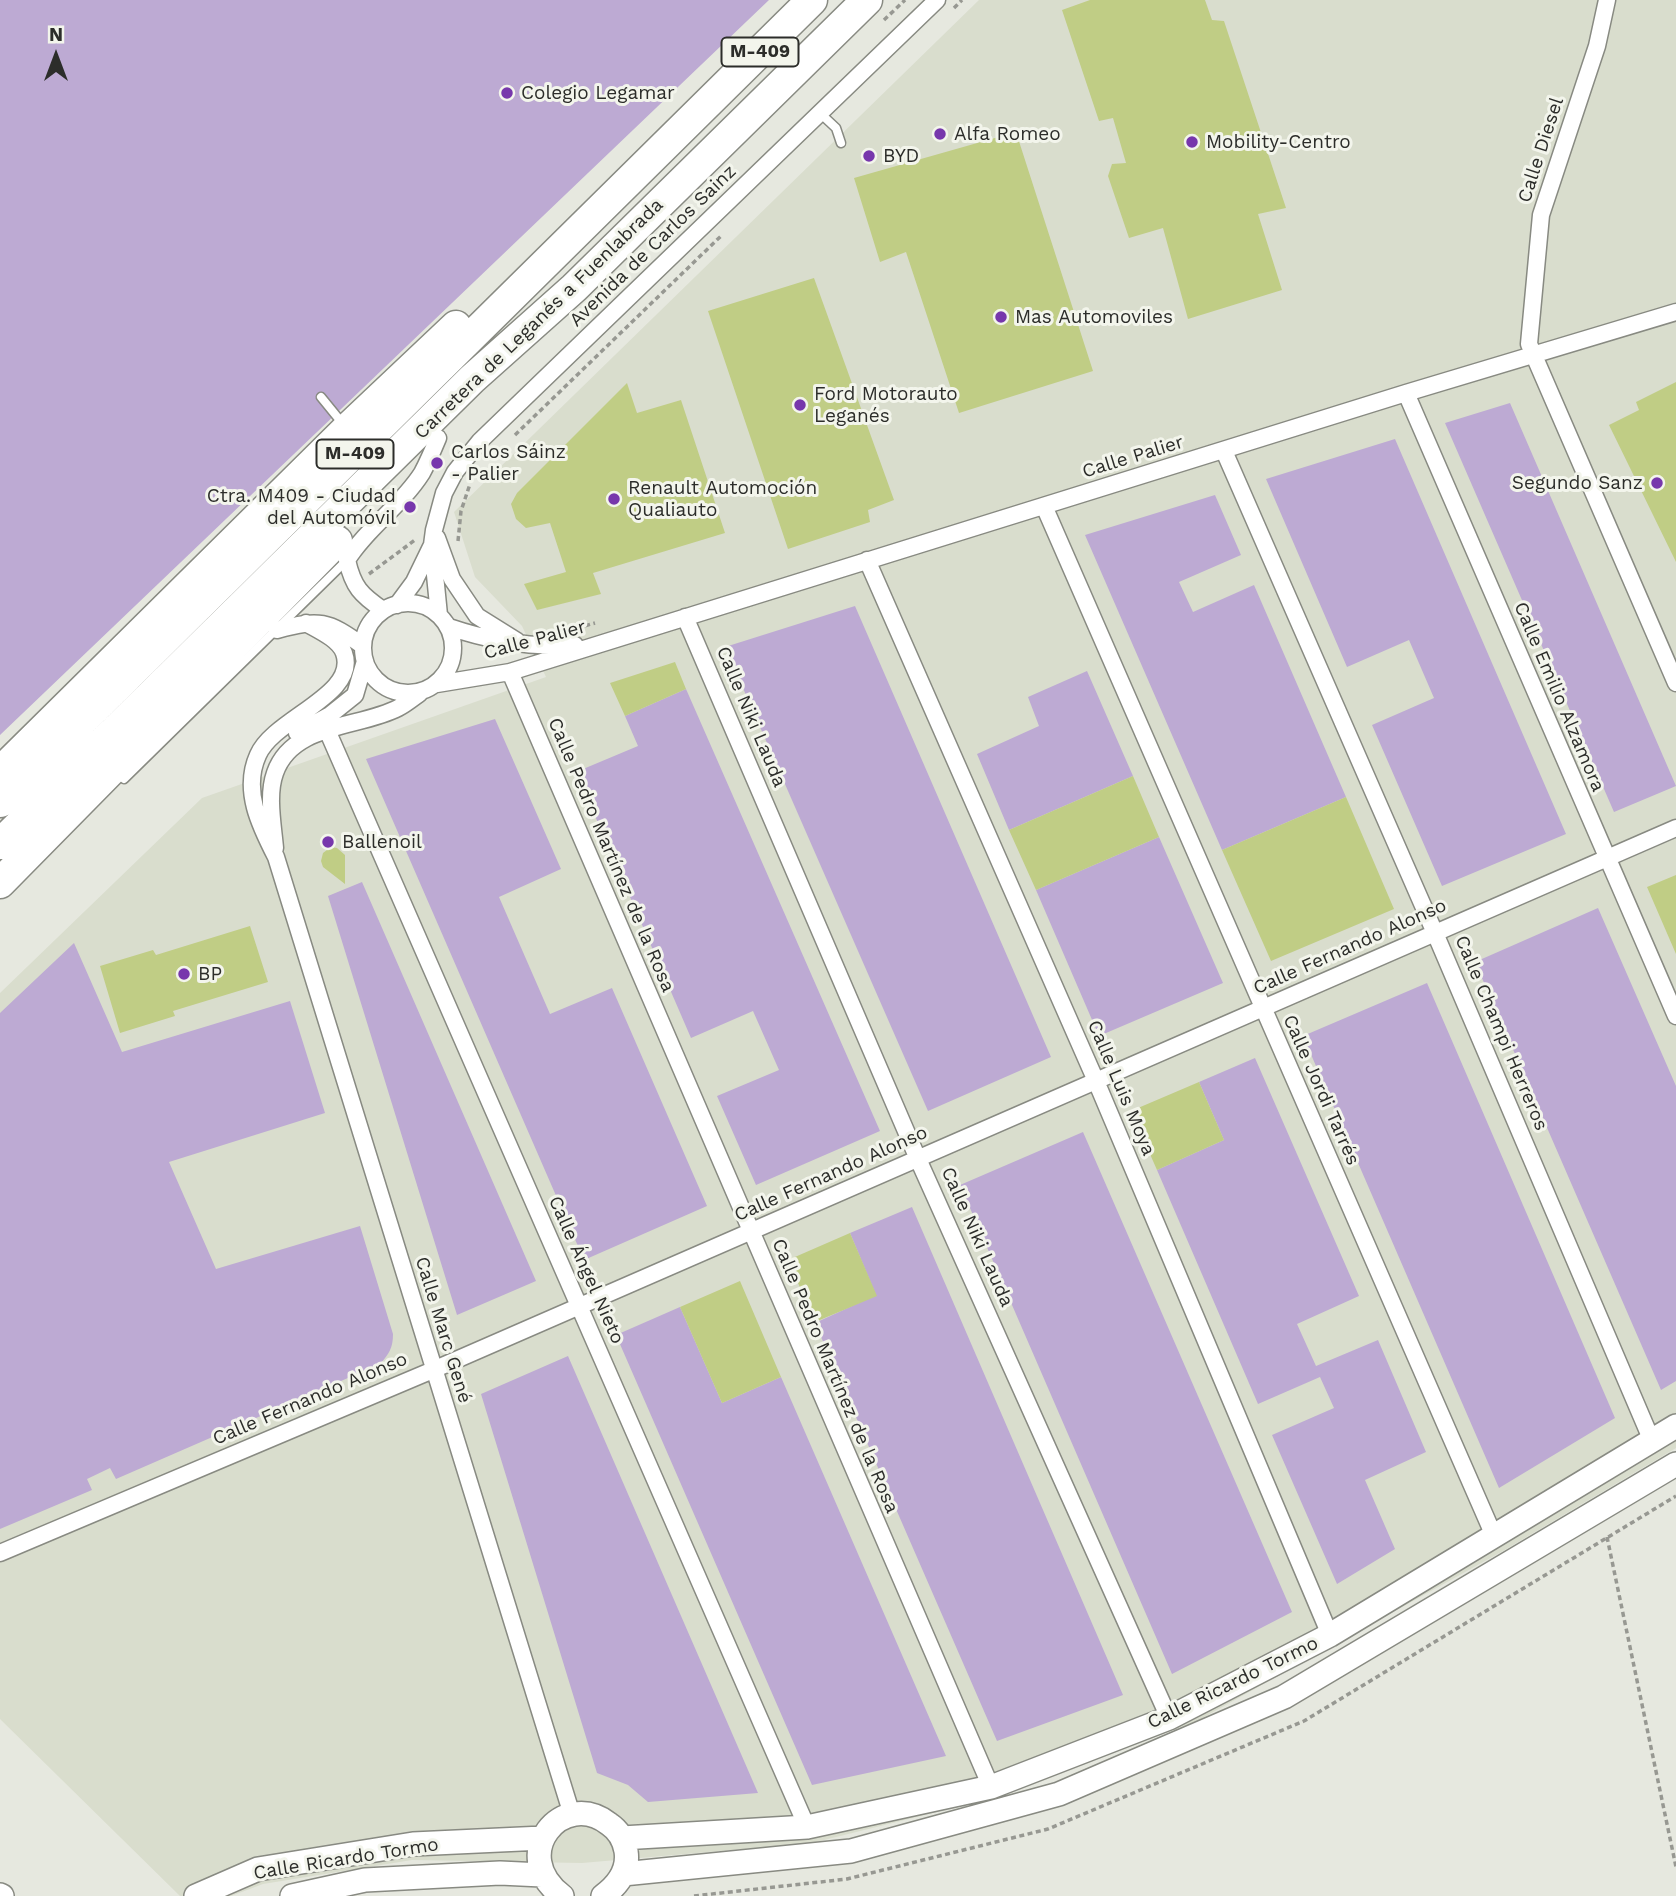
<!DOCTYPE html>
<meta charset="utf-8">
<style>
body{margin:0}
#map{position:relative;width:1676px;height:1896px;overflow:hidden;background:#e6e8df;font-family:"Work Sans",sans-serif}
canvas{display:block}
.north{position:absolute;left:21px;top:21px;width:70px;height:70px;-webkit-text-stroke:5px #f3f5ec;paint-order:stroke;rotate:0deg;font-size:19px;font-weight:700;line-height:28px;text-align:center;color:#2c2d2a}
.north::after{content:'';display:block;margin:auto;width:24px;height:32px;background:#2c2d2a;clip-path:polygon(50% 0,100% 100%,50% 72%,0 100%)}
</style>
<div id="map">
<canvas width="1676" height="1896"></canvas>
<div class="north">N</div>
</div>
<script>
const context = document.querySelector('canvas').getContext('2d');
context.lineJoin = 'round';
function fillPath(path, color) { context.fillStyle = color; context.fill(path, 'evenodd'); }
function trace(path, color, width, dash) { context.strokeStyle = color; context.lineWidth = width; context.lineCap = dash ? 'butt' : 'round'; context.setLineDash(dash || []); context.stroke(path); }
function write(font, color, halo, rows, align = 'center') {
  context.font = font + ' "Work Sans",sans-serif'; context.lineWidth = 6; context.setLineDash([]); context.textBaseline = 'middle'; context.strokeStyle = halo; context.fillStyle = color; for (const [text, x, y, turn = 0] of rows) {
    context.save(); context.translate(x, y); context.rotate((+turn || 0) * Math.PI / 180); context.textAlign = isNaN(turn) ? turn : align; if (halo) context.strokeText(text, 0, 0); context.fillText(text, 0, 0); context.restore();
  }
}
fillPath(new Path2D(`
 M979,0h697v1448l-173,103 -306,170 -200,76 -185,46 -230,20 -170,-3 -149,24 -32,12h-51l-180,-177v-726l202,-195 344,-121 -24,-51 -47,-49 -21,-65z`), '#d9ddcd');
fillPath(new Path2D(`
 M0,0h769l-769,735z
 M1510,403l166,383 -62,26 -169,-389z
 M1395,439l171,395 -124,52 -70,-161 62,-27 -25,-58 -62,27 -81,-188z
 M1215,495l26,60 -62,27 14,30 61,-27 92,212 -124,53 -137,-315z
 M855,606l196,451 -123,54 -203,-464z
 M1087,671l46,105 -124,54 -32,-76 62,-28 -11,-29z
 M686,689l194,442 -124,54 -39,-89 62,-26 -26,-59 -62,27 -115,-266 62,-26 -13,-30z
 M495,719l66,150 -62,28 51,117 62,-26 95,218 -123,54 -218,-501z
 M1159,837l64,146 -124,53 -63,-146z
 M362,882l174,399 -79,34 -129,-419z
 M1598,908l78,178v295l-15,9 -186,-428z
 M74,943l48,109 168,-51 35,112 -156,49 47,107 144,-43 33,108c0,14 -4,20 -13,30l-264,115 -6,-11 -23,11 5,11 -92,39v-516z
 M1427,983l188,435 -116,70 -196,-452z
 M1255,1058l104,238 -62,28 19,42 62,-26 48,112 -61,28 30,69 -58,35 -65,-149 62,-27 -14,-31 -62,27 -101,-234 67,-30 -25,-58z
 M1083,1132l209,480 -120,62 -212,-489z
 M912,1207l211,488 -126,46 -182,-418 61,-28 -26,-62z
 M680,1307l42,96 59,-26 165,379 -134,29 -196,-450z
 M568,1356l190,437 -110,9 -20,-17 -31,-12 -116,-379z`), '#bdaad3');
fillPath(new Path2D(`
 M1090,0h115l7,20 12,1 62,187 -28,6 24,76 -94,29 -25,-91 -34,10 -21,-62 4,-12 14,-1 -13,-45 -14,3 -37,-111z
 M1016,132l77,239 -134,42 -53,-161 -26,10 -26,-84z
 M814,278l80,222 -26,10 2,12 -82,27 -80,-238z
 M1676,382v180l-67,-137 30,-15 -3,-8z
 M627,383l10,30 44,-13 44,133 -132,40 8,21 -64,16 -13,-26 42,-12 -16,-49 -24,5 -10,-9 -5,-15 6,-11z
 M675,662l11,27 -61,27 -15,-33z
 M1133,776l26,61 -123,53 -27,-60z
 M1346,797l48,112 -123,52 -49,-111z
 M331,847l6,1 8,7v29l-22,-17 -2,-6 2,-8z
 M1676,875v79l-29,-67z
 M250,926l18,56 -95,29 2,5 -55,17 -20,-67 53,-16 3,5z
 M1199,1082l25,58 -67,30 -26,-59z
 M850,1233l27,63 -62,26 -27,-62z
 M740,1281l41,96 -59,26 -42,-96z`), '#c0cd85');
const lane = new Path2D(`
 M821,114l15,14 5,15
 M321,397l22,27
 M124,779l223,-219`);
const street = new Path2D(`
 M1607,0l-10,46 -56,169 -12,129 147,339
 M1406,393l270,623
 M1224,451l211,482 217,508
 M1044,506l450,1030
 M437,538l15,41 25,37 40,25
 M867,560l229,521 234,554
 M363 648a45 45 0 1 1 90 0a45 45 0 1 1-90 0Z
 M397,605l17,-23 17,-35
 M383,610c-22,-15 -30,-23 -36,-50 20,-32 54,-54 75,-87 6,-11 11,-23 16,-35
 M439,615l-7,-70 2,-15 10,-37 11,-21 25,-31 457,-441
 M685,617l233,542 251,559
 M306,623c12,7 33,16 38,30 15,42 -70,65 -86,102 -16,35 2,71 18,102l296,958
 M449,627c41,14 83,21 126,18
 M277,630c43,-11 50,-10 86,16
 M510,672l481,1115
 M437,684l73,-12 896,-279 270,-81
 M327,730l480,1097
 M297,733l33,-18 25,-20 10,-34
 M275,848c-2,-23 -8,-53 0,-75 17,-50 85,-45 123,-65 8,-4 15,-10 22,-15
 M0,1553l433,-183 1243,-542`);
const secondary = new Path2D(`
 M622,1838l185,-11 184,-40 178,-69 161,-83 346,-209
 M623,1874l228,-23 208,-57 225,-97 392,-233
 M0,1895l2,1
 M196,1896l62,-27 155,-25 130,-6
 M292,1896l73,-16 135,-7 42,2
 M562,1896c-55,-42 1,-108 47,-72 9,6 15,16 17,27 3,19 -8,34 -23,45`);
const highway = new Path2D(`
 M0,772l347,-343 109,-103
 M0,802l812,-802
 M0,844l472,-465 102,-91 293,-288
 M0,883l337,-342`);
trace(lane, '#888a82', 11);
trace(street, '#888a82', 19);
trace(secondary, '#888a82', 26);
trace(highway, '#888a82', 33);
trace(new Path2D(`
 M954,8l8,-8
 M884,20l21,-20
 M515,435l206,-199
 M458,541l3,-30 9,-27
 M369,574l46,-34
 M577,628l18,-5
 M1607,1537l69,330
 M694,1896l153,-17 201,-50 256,-108 372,-225`), '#979892', 3.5, [5, 3.5]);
trace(lane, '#fff', 8);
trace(street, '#fff', 16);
trace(secondary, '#fff', 23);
trace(highway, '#fff', 30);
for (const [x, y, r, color] of [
 [507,93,7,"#7737ac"],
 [940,134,7,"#7737ac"],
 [1192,142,7,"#7737ac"],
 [869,156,7,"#7737ac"],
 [1001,317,7,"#7737ac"],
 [800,405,7,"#7737ac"],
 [437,463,7,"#7737ac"],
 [1657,483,7,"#7737ac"],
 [614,499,7,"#7737ac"],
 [410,507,7,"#7737ac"],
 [328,842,7,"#7737ac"],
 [184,974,7,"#7737ac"]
]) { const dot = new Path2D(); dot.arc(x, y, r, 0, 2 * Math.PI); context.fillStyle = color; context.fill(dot); trace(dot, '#f3f5ec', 2.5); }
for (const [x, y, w] of [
 [760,52,77],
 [355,454,77]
]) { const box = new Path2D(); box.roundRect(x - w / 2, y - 14.5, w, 29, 5); context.fillStyle = '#f3f5ec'; context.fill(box); trace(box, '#2c2d2a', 2); }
write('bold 18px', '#2c2d2a', null, [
 ["M-409",760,52],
 ["M-409",355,454]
]);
write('19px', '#2c2d2a', '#f3f5ec', [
 ["Colegio Legamar",521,93],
 ["Alfa Romeo",954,134],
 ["Mobility-Centro",1206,142],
 ["BYD",883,156],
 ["Mas Automoviles",1015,317],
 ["Ford Motorauto",814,394],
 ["Leganés",814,416],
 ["Carlos Sáinz",451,452],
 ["- Palier",451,474],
 ["Segundo Sanz",1643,483,"right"],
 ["Renault Automoción",628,488],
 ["Qualiauto",628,510],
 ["Ctra. M409 - Ciudad",396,496,"right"],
 ["del Automóvil",396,518,"right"],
 ["Ballenoil",342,842],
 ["BP",198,974]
], 'left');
write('19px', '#2c2d2a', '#f3f5ec', [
 ["Calle Diesel",1541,150,-72],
 ["Avenida de Carlos Sainz",653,246,-44],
 ["Carretera de Leganés a Fuenlabrada",539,319,-44],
 ["Calle Palier",1133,457,-17],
 ["Calle Palier",535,640,-15],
 ["Calle Emilio Alzamora",1559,697,67],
 ["Calle Niki Lauda",751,717,67],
 ["Calle Pedro Martínez de la Rosa",611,855,67],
 ["Calle Fernando Alonso",1350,947,-24],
 ["Calle Champi Herreros",1501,1033,67],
 ["Calle Luis Moya",1121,1088,67],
 ["Calle Jordi Tarrés",1321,1090,66],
 ["Calle Fernando Alonso",831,1174,-24],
 ["Calle Niki Lauda",977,1237,66],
 ["Calle Ángel Nieto",586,1270,66],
 ["Calle Marc Gené",443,1330,73],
 ["Calle Pedro Martínez de la Rosa",835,1376,67],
 ["Calle Fernando Alonso",310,1399,-23],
 ["Calle Ricardo Tormo",1233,1683,-26],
 ["Calle Ricardo Tormo",346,1859,-9]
]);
</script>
